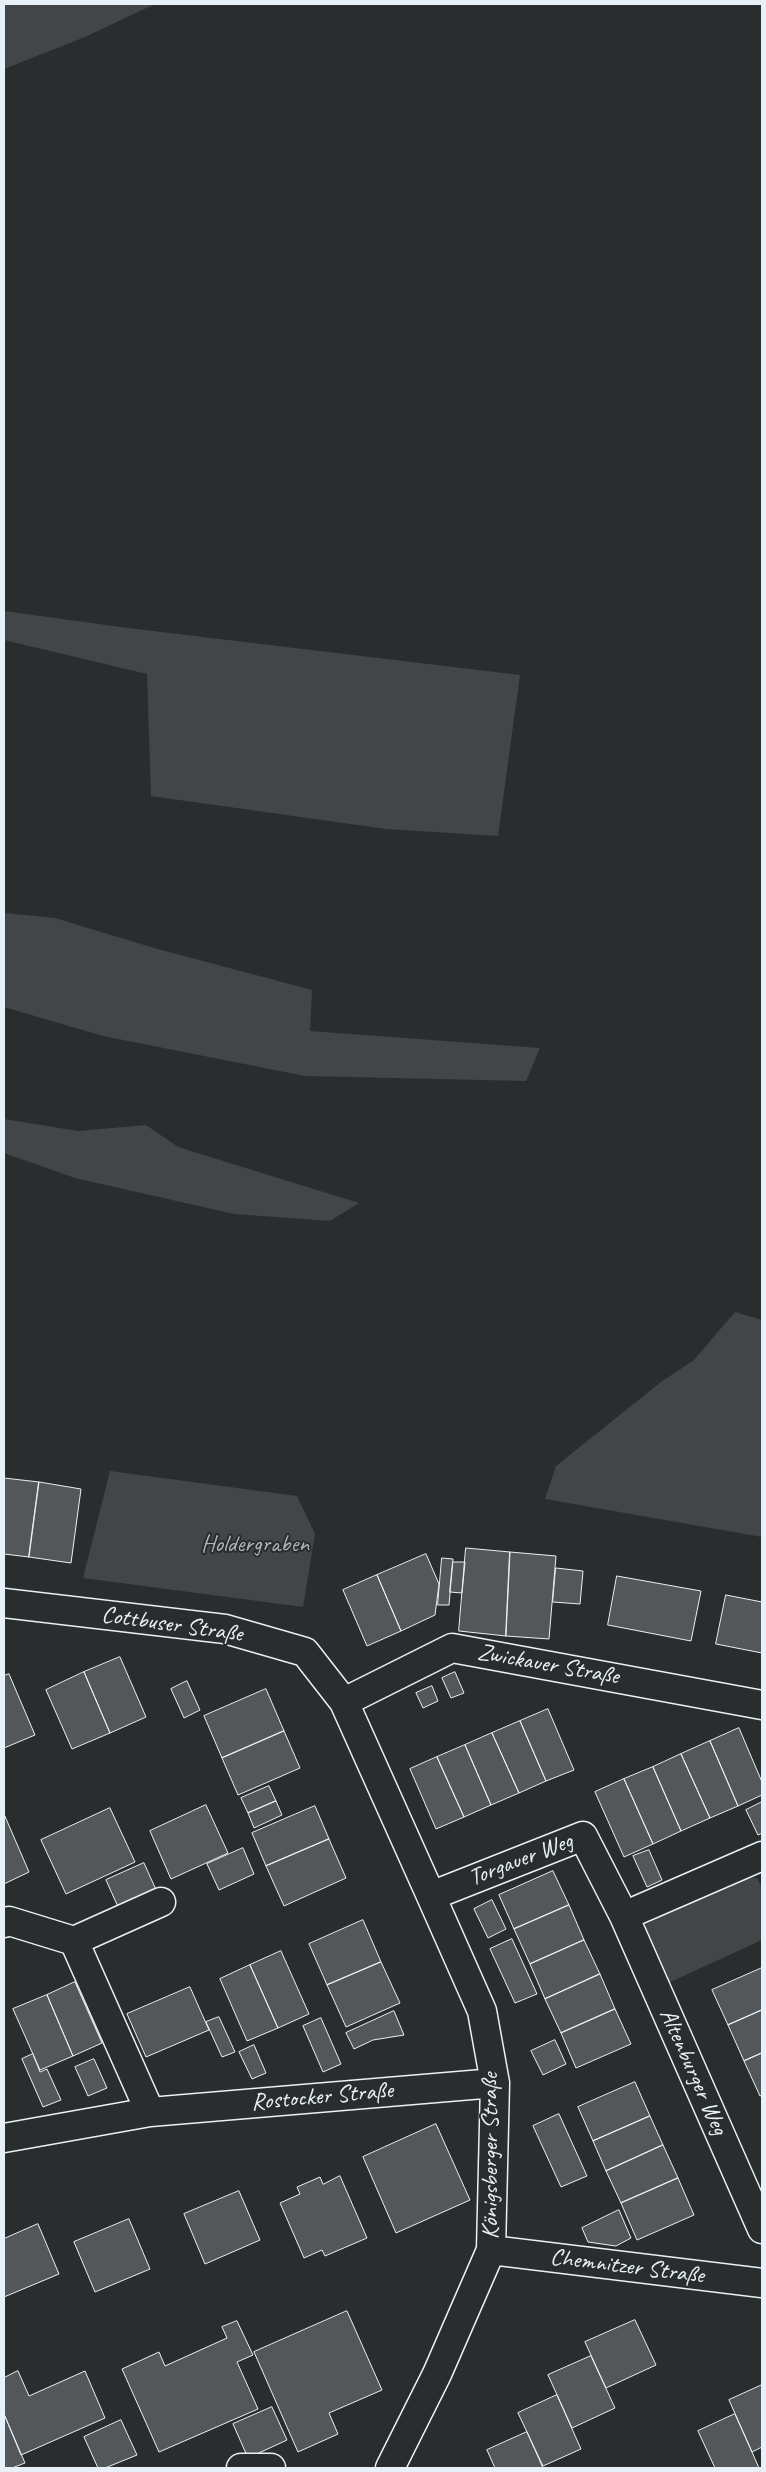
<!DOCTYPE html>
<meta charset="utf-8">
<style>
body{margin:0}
#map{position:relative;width:766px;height:2472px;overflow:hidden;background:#2a2d2e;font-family:Caveat,sans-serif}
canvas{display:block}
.frame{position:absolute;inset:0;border:5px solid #e8f1f8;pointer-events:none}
</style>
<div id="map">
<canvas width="766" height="2472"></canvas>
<div class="frame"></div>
</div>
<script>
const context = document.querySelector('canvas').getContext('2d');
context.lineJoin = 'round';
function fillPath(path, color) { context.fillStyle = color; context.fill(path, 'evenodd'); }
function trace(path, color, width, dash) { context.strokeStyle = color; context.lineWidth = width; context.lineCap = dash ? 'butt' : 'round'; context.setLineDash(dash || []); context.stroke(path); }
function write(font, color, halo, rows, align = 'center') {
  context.font = font + ' Caveat,sans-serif'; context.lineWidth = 4; context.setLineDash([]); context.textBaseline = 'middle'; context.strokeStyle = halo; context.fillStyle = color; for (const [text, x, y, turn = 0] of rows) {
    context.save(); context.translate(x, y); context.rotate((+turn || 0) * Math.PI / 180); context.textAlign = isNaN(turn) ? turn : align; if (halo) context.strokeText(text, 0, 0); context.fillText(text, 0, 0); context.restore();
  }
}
fillPath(new Path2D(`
 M7,4h148l-70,33 -81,32v-64z
 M4,611l124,17 392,47 -22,161 -112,-7 -235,-33 -4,-122 -143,-34z
 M4,913l51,5 99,30 158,42 -2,41 230,17 -14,33 -221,-5 -202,-40 -99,-29z
 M4,1119l74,12 68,-6 32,22 181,56 -29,18 -96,-7 -159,-36 -71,-25z
 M735,1312l27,8v217l-217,-38 11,-33 105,-84 33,-22z
 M110,1471l187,25 18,38 -12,73 -220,-29z
 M746,1877l11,1 5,10v52l-98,45 -21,-52 3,-9z`), '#424648');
const building = new Path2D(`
 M4,1478l35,4 -10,75 -25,-3z
 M39,1482l42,7 -10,74 -42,-6z
 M466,1548l44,4 -4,84 -47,-5z
 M510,1552l46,4 -7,83 -43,-3z
 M426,1554l13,30 -4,31 -34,16 -24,-56z
 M442,1558l11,1 -4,46h-11z
 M453,1562h12l-3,31 -12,-1z
 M556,1568l27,3 -3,33 -27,-2z
 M377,1575l24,56 -34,15 -24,-56z
 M617,1576l84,15 -10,50 -83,-16z
 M726,1595l36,7v51l-46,-9z
 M120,1657l26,60 -36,16 -26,-61z
 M84,1672l26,61 -38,16 -26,-59z
 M455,1672l9,21 -13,5 -9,-20z
 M9,1674l26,61 -31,13v-72z
 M187,1681l13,29 -16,8 -13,-29z
 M432,1686l6,15 -15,7 -7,-15z
 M266,1689l18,42 -62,27 -18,-42z
 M548,1709l26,61 -28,11 -26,-60z
 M520,1721l26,60 -27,12 -27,-60z
 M739,1728l23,54v13l-24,11 -28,-65z
 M284,1731l16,37 -62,27 -16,-37z
 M492,1733l27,60 -28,12 -26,-60z
 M710,1741l28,65 -28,12 -29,-64z
 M465,1745l26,60 -27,12 -27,-60z
 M681,1754l29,64 -29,13 -28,-64z
 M437,1757l27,60 -28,12 -26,-60z
 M653,1767l28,64 -28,13 -29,-65z
 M624,1779l29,65 -29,13 -29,-65z
 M269,1786l7,15 -28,12 -7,-15z
 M276,1801l6,14 -28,13 -6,-15z
 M762,1802v31l-4,2 -12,-25z
 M206,1805l22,48 -57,26 -21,-48z
 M315,1806l14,33 -63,27 -14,-33z
 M110,1808l25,54 -69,32 -25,-54z
 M4,1814l25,58 -25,12z
 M329,1839l17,39 -62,28 -18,-40z
 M243,1848l11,26 -35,16 -12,-26z
 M649,1850l13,30 -15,7 -14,-31z
 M144,1863l13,29 -38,17 -13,-29z
 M553,1871l16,34 -55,24 -15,-34z
 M492,1900l14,29 -18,9 -14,-29z
 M569,1905l15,35 -54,24 -16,-35z
 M363,1920l18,42 -54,23 -18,-41z
 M512,1939l25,55 -22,9 -25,-54z
 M584,1940l16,34 -55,25 -15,-35z
 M281,1951l28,63 -31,14 -28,-63z
 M381,1962l19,41 -54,24 -19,-42z
 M250,1965l28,63 -31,13 -27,-62z
 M762,1968v42l-34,15 -16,-35z
 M600,1974l15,35 -54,24 -16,-34z
 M75,1982l27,61 -29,13 -26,-61z
 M190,1987l19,43 -63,27 -19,-43z
 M47,1995l26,61 -33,14 -27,-61z
 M615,2009l16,35 -55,24 -15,-35z
 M762,2010v43l-18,8 -16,-36z
 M394,2011l10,24 -31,5 -19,9 -8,-16z
 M219,2017l16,35 -13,5 -16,-35z
 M321,2018l20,46 -18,8 -20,-46z
 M555,2040l11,24 -23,11 -12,-24z
 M254,2045l12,28 -14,6 -13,-27z
 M762,2053v42l-2,1 -16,-35z
 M33,2054l7,18 7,-3 14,31 -18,7 -21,-48z
 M94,2059l13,29 -19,8 -13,-29z
 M635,2082l15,34 -57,25 -15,-34z
 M559,2114l28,62 -26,11 -28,-61z
 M650,2116l13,29 -57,26 -13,-30z
 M436,2124l34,76 -74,33 -33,-76z
 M663,2145l15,33 -57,25 -15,-32z
 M340,2176l27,62 -42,18 -3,-6 -18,8 -24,-55 20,-9 -3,-7 23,-10 3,7z
 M678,2178l16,37 -57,25 -16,-37z
 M239,2191l21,49 -55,24 -21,-50z
 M619,2210l12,28 -15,8 -28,-4 -6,-14z
 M129,2219l21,50 -55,23 -21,-50z
 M38,2224l21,50 -55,23v-58z
 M347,2311l35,79 -53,23 9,21 -40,18 -44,-100z
 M635,2320l21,45 -50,23 -21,-46z
 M237,2321l16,34 -16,7 21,47 -99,43 -37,-83 37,-17 6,14 62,-28 -5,-11z
 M591,2356l24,52 -43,20 -24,-53z
 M18,2371l11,25 56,-25 20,47 -84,37 -17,-41v-36z
 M762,2385v62l-10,5 -23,-52z
 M557,2395l24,54 -38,17 -25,-53z
 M272,2407l15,33 -39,18 -15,-34z
 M4,2414l21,49 -13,5h-8z
 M735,2414l17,38 7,16h-44l-17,-37z
 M121,2420l16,35 -32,13h-7l-14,-31z
 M527,2432l16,36h-48l-8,-18z`);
fillPath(building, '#535759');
trace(building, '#e8f1f8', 1);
const minor = new Path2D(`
 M4,1603l221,26 80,23 39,50 87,194 51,115 13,72 -4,167 -54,124 -47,94
 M344,1702l108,-54 310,57
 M431,1896l152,-60 41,80 138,-60
 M624,1916l138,313
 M4,1923l5,-2 65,20 87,-39
 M74,1941l76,171
 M4,2138l146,-26 345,-29
 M491,2250l271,33
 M241,2468h30`);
trace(minor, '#e8f1f8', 31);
trace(minor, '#2a2d2e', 28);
write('24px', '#aeb5ba', '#2a2d2e', [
 ["Holdergraben",255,1545]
]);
write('24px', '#e8f1f8', '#2a2d2e', [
 ["Cottbuser Straße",172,1625,8],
 ["Zwickauer Straße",548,1665,10],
 ["Torgauer Weg",521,1860,-21],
 ["Altenburger Weg",693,2072,66],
 ["Rostocker Straße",322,2097,-5],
 ["Königsberger Straße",491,2156,-90],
 ["Chemnitzer Straße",627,2267,7]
]);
</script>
